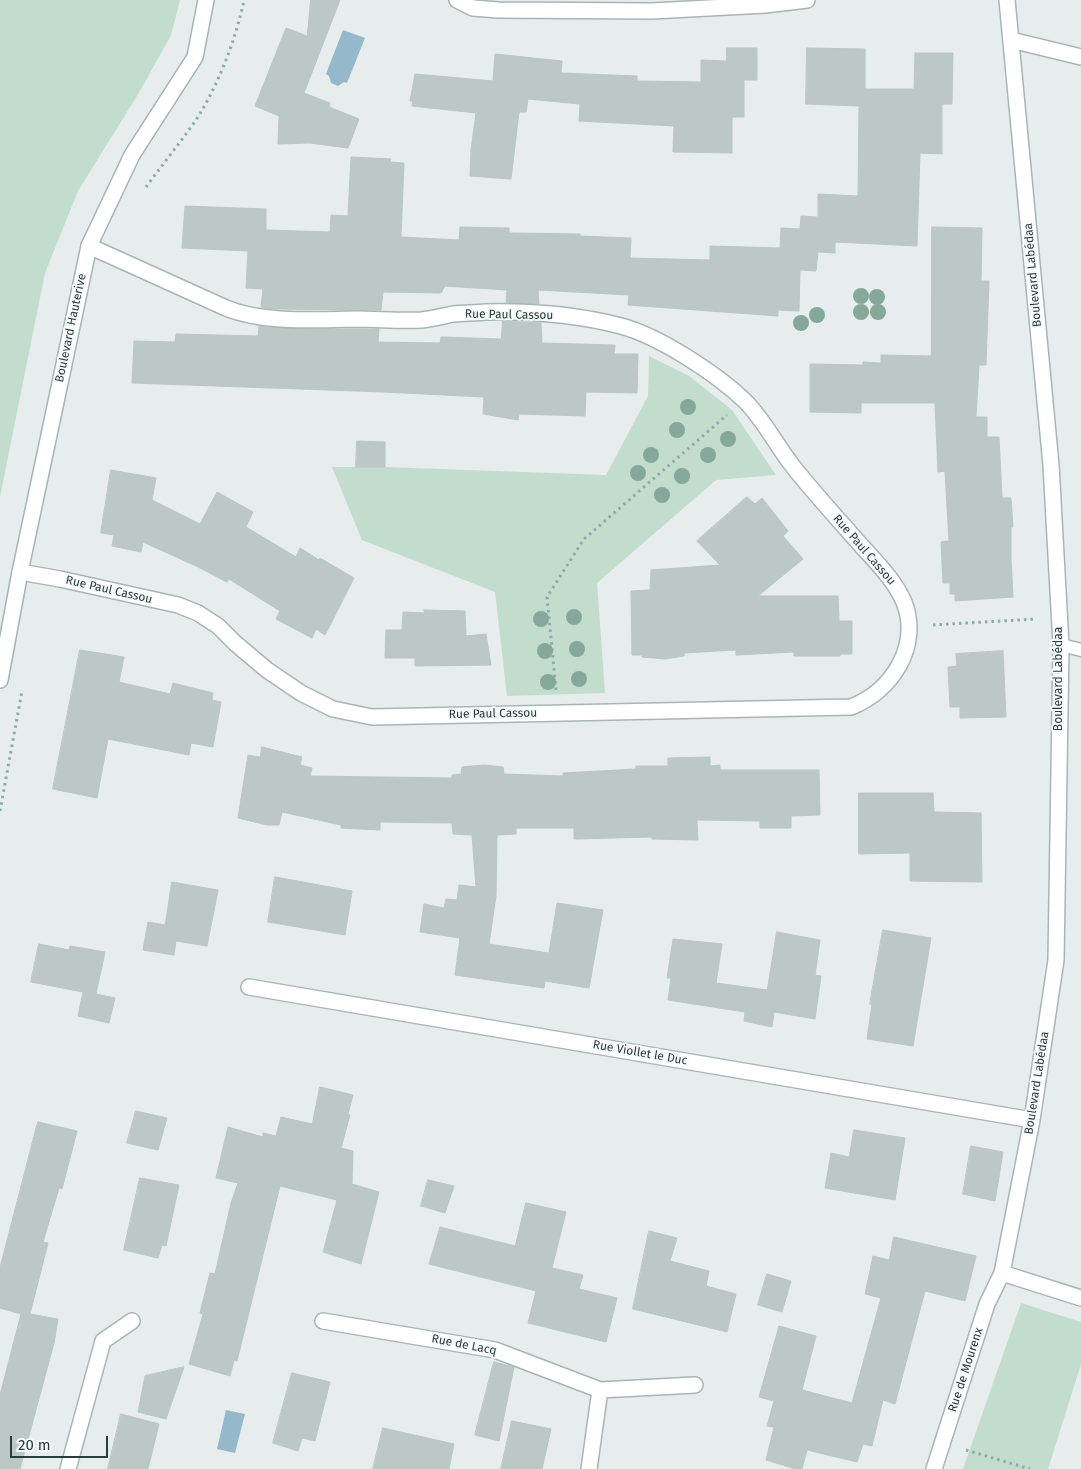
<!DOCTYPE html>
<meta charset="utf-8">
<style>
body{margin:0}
#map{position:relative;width:1081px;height:1469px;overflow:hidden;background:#e6edec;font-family:"Fira Sans",sans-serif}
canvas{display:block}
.scale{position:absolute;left:10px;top:1436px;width:98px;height:22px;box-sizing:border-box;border:2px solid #273e3c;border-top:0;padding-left:6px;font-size:15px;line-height:18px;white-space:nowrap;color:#273e3c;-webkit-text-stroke:4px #f7faf9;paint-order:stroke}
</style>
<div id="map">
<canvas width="1081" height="1469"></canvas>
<div class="scale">20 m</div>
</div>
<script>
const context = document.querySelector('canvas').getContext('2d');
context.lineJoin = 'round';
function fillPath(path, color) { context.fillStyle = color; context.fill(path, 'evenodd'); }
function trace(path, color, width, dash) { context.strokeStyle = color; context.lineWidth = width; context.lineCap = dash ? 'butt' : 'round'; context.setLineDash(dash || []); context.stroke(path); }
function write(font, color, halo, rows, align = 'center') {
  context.font = font + ' "Fira Sans",sans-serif'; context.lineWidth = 4; context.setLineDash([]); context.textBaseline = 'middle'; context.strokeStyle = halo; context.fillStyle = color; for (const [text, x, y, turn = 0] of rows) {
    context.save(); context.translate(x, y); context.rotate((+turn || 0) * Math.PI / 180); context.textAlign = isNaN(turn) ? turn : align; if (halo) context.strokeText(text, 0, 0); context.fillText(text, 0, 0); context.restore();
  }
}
fillPath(new Path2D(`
 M0,0h180l-9,35 -31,56 -62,100 -33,82 -45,224z
 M649,356l40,20 43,34 44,65 -60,5 -119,103 8,110 -98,3 -12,-104 -133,-52 -30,-73h53l221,8 42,-79z
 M1021,1303l60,19v42l-33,105h-85z`), '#c2dcce');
fillPath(new Path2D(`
 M343,30l22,8 -18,45 -3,-1 -6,4 -7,-3 -2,-7 -3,-2z
 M226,1410l19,4 -10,39 -18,-4z`), '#95b8cb');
const building = new Path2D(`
 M311,0h29l-36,93 26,10 -1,4 30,12 -11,29 -38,-5 -32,1 1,-28 -24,-10 31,-78 21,8z
 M727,48h30v32h-13v37h-12v36l-59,-1 1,-26 -95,-5 1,-17 -52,-5 -2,13h-7l-8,67 -41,-3 1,-26 5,-37 -64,-7 1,-5h-3l5,-27 78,7 2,-27 67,7 -1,12 76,3v5l64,1v-22l25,1z
 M807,48l58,1v40h49l1,-36h38l-1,51h-10v50l-22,-1 -3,93 -82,-4v11l-17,-1 -2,19 -16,-1 -1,41 -21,-1v6l-150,-11 1,-10 -91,-5 1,14 -33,-1 1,-13 -62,-4 -4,7 -58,-1 -2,18 -107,-1 -13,-2 2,-18 -17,-1 2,-37 -66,-3 3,-42 81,3v21l64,2 1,-17 17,1 3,-59 40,2 -1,3 14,1 -3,74 58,3 1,-13 49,1v5l71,1v2l51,2 -1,20 80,2v-14l70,2 1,-20 19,1 1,-13 17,1v-23l40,2 1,-90 -53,-2z
 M932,227l50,1 -1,53h8l-3,84h-7l-3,52h11v20h12l3,61h9l2,29h-2v32l2,38 -58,4v-7h-5v-11h-7l-2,-41 8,-1 -4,-70 -7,1 -3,-69h-74v10l-51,-1v-48l53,1v-3l18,1v-8l50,1z
 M503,321l38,2 1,20 73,2 -1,9h24l-1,39 -51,-1 -1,24 -66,-2 -1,6 -35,-6 1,-17 -101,-5 -251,-9 2,-42 41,1 1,-8 82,2 1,-10 47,3h73l-1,13 62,1 1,-6 60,2z
 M357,441l28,1v25h-29z
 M111,470l45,8 -4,22 48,24 17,-32 36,20 -7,15 50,30 4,-9 19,12 1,-2 34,20 -29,57 -9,-6 -4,9 -36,-19 4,-8 -51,-32 -2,3 -31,-16 -53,-24 -2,10 -29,-6 2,-11 -13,-2z
 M747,497l8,7 7,-6 26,33 -5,5 20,23 -45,37h80l1,25h13v33h-12v2h-46v-4l-58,3v-5l-52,3v3l-19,3 -23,-2v-2h-10l-1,-64 19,-1 1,-20 69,-5 -23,-24z
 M424,610l41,1 1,25 20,-2 5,31 -76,1v-8h-30l1,-28h16l1,-18 22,1z
 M80,650l44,7 -5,25 51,12 3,-11 40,10 -1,7 9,2 -8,45 -22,-4 -2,12 -81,-16 -11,59 -44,-9z
 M1003,651l3,66 -46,1v-11h-10l-2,-40 9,-1 -1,-12z
 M262,747l40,10 -2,8 12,3 -2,8 142,2v-3l9,-1 1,-7 22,-2 19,2 1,7 59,2v-3l73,-4v-3h32v-8l42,-1v9l10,-1v5h99l1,45 -29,1v12h-31v-7l-63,-1 1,20 -46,-1v-2l-78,2v-11h-58v6l-19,1 -1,61 -7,48 60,9 8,-50 46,7 -14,78 -44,-7 -1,7 -89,-13 5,-37 -40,-6 4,-28 20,4 2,-9 11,1 2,-15 17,2 -4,-52 -19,-1 -1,-11 -72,-1v8l-39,-2v-3l-59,-13 -3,13h-12l-29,-7 10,-63 12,2z
 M859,793h74l1,19 47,1 1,69 -72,-1v-28l-51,1z
 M275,877l77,14 -7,44 -77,-13z
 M172,882l46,8 -11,56 -31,-5 -2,14 -31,-5 5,-28 17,3z
 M883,930l48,8 -18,108 -46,-7 5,-35h-2z
 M777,932l43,8 -5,35 6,1 -6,43 -41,-7 -2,15 -28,-6 1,-9 -77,-12 3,-22h-4l6,-39 49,5 -6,39 51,7z
 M39,944l30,6 1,-4 35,6 -9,42 19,4 -6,25 -31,-7 5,-24 -52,-10z
 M320,1087l33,8 -5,19 2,1 -9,33 12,3 -1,33 27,8 -18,72 -38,-12 14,-52 -57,-14 -43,175 -3,-1 -4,16 -41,-12 14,-50 -3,-1 10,-40 5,1 16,-71 7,-20 -22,-5 12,-51 35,10v-4l13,3 5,-19 31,7z
 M136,1111l31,7 -9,32 -31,-7z
 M38,1122l39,9 -15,58 -3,-1 -16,54 5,1 -18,71 28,5 -4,24 -34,126h-20v-74l21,-81 -21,-6v-40z
 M854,1130l51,8 -10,62 -70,-12 6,-35 18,4z
 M971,1146l32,6 -8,49 -32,-7z
 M140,1178l39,7 -13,61 -4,-1 -4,13 -34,-8z
 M428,1180l26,6 -9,27 -24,-7z
 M526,1203l40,9 -14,56 31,7 -4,14 38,9 -11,44 -78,-19 8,-32 -107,-27 11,-37 75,19z
 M649,1231l28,7 -7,23 39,10 -3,15 30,8 -9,38 -94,-23z
 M894,1237l82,19 -11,45 -40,-10 -30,113 -12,-4 -11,46 -9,-2 -6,18 -50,-12 -5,19h-6l-30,-9 8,-33 -7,-1 7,-25 -15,-4 20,-71 37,10 -14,54 50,13 29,-105 -16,-4 8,-38 16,4z
 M767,1274l24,7 -9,31 -24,-7z
 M494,1362l20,5 -15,74 -24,-6z
 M184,1367l-18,52 -28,-7 7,-36z
 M292,1373l38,9 -15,59 -13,-3 -4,13 -25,-8z
 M121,1414l38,10 -11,45h-40z
 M512,1421l39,8 -9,40h-41z
 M383,1428l71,16 -5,25h-76z`);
fillPath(building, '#bcc8c5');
trace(building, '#b9c6c4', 1);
const lane = new Path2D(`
 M1061,645l20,5`);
const street = new Path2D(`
 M457,0l16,8 25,2 154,1 113,-6 42,-5
 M1007,0l44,465 10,180 -5,315 -24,160 -30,153 79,25
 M1011,40l70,17
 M20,572l40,7 118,26 20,8 20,13 17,17 32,27 34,23 32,16 39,8 479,-10c41,-16 70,-61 53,-105 -10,-23 -29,-41 -45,-59 -22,-25 -44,-49 -64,-74 -18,-22 -30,-48 -50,-68 -28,-27 -86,-65 -124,-75 -43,-11 -90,-15 -135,-14 -11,1 -22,1 -33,2 -10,2 -21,5 -32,6 -21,1 -44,-1 -65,-1 -41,1 -93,4 -130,-11l-137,-62
 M249,987l783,133
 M323,1321l172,29 105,40 95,-5
 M68,1469l35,-128 29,-20
 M589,1469l11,-79
 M934,1469l53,-165 15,-31`);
const secondary = new Path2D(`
 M0,680l20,-108 69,-326 43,-91 63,-98 11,-57`);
trace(lane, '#a9b5b4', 15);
trace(street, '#a9b5b4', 18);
trace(secondary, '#a3b5b2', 18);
trace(new Path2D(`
 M146,187c16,-22 34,-44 50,-67 22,-34 40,-81 48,-120
 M933,625l103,-6
 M556,690l-9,-93 37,-58 143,-124
 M0,811l22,-120
 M966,1450l64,19`), '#8aadaa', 3, [2.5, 4]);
trace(lane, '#fff', 12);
trace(street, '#fff', 15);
trace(secondary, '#fff', 15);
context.fillStyle = '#85a89b';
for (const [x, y] of [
 [861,296],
 [877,297],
 [861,312],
 [878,312],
 [817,315],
 [801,323],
 [688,407],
 [677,430],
 [728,439],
 [651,455],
 [708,455],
 [638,473],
 [682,476],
 [662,495],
 [574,617],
 [541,619],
 [577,649],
 [545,651],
 [579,679],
 [548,682]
]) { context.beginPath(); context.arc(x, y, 8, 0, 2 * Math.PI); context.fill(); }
write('12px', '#273e3c', '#f7faf9', [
 ["Boulevard Labédaa",1033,275,-95],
 ["Rue Paul Cassou",509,315,1],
 ["Boulevard Hauterive",71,328,-78],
 ["Rue Paul Cassou",864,550,49],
 ["Rue Paul Cassou",109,590,13],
 ["Boulevard Labédaa",1059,679,-90],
 ["Rue Paul Cassou",493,714,-1],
 ["Rue Viollet le Duc",640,1053,10],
 ["Boulevard Labédaa",1037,1083,-81],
 ["Rue de Lacq",464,1345,11],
 ["Rue de Mourenx",966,1370,-72]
]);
</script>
